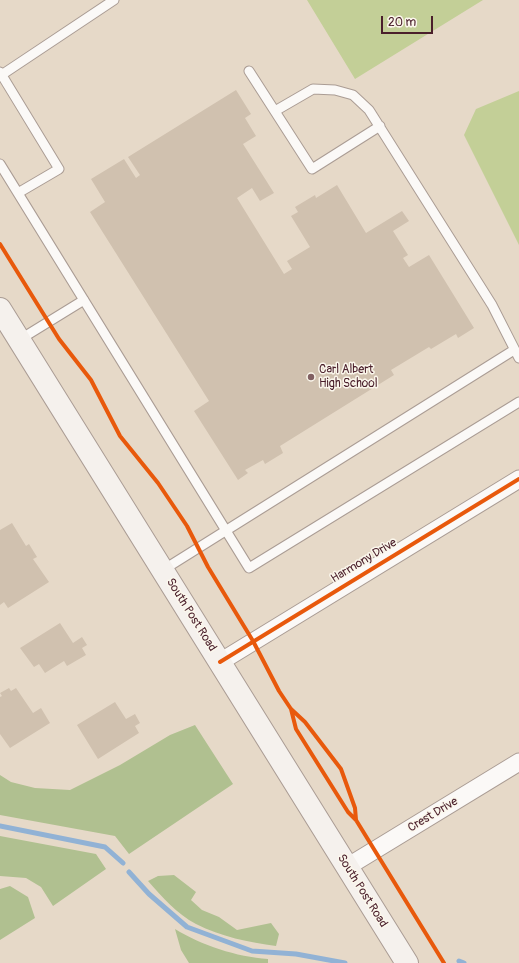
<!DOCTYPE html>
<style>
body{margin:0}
#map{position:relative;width:519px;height:963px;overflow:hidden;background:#e6d9c8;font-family:Pangolin,sans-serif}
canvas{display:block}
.scale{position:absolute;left:381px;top:16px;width:52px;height:18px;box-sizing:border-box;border:2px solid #4a1f2b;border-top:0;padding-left:5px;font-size:12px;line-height:14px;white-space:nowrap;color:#4a1f2b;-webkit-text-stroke:3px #fbf7ec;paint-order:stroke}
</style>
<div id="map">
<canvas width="519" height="963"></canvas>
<div class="scale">20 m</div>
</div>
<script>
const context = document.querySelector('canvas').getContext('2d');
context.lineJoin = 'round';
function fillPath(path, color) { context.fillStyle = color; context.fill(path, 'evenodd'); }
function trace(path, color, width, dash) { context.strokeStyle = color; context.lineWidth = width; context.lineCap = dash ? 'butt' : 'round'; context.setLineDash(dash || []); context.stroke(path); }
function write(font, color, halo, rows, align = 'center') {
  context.font = font + ' Pangolin,sans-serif'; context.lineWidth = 3; context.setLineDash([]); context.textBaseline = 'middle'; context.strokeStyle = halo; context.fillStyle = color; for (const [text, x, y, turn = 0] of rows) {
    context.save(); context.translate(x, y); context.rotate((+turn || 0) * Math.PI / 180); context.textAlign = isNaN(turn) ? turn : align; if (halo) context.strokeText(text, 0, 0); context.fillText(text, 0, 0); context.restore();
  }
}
fillPath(new Path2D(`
 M307,0h176l-128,79z
 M519,91v154l-55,-110 12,-26z`), '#c3cf97');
fillPath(new Path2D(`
 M195,725l38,59 -104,70 -14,-18 -115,-21v-40l11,7 24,6 35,2 50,-25 50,-30z
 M0,836l96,18 10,15 -53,37 -12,-19 -15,-9 -26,-2z
 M174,875l22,17 -5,8 11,10 17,7 18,13 34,-7 8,11 -3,12c-27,-4 -55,-9 -80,-22 -19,-10 -34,-27 -48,-43l10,-5z
 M10,886l18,11 7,21 -35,22v-51z
 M175,929c26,16 62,28 93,30v4h-79l-8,-13z`), '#b0c090');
trace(new Path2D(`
 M0,826l105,21 18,16
 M129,872l20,22 38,33 65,24 44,3 49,9
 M459,961l5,2`), '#91b2d5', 5);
fillPath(new Path2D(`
 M236,90l15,24 -6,4 11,18 -13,8 31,49 -14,8 -8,-13 -15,10 47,76 8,-5 -5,-8 23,-14 -19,-31 7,-4 -3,-5 20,-12 1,3 21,-13 29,48 36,-22 7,10 -16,10 15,24 -5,3 6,9 20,-12 45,73 -16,10 -2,-4 -25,15 -2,-2 -38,23 3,5 -114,71 3,7 -18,11 -2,-4 -18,10 3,3 -10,7 -44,-69 15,-10 -119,-189 15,-10 -14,-23 33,-20 12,19 4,-3 -12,-18z
 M12,523l14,23 3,-2 8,13 -4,2 16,23 -41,26 -4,-6 -4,3v-75z
 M60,623l13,20 9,-6 5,8 -5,3 4,7 -19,11 -3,-5 -19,12 -6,-9 -5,3 -14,-19z
 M9,688l2,3 5,-3 17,25 8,-5 9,15 -40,25 -10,-14v-37l2,-1 -2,-3z
 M115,702l11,17 9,-5 5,9 -5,3 4,7 -41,26 -21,-34z`), '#d0c1af');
const service = new Path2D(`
 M249,71l63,98 68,-43
 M0,72l59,97 -41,24
 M0,76l114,-76
 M275,111l38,-22 22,1 18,5 16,15 123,195 27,53
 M0,164l249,404 270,-166
 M19,340l65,-40
 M163,570l351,-220`);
const minor = new Path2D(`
 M220,662l299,-183
 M347,867l172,-105`);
const secondary = new Path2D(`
 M0,309l407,654`);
trace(service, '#aa9c94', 11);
trace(minor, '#aa9c94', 19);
trace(secondary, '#aa9c94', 24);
trace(service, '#fbf9f7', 9);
trace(minor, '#fbf9f7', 17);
trace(secondary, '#f5f1ed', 22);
trace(new Path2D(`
 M0,244l59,95 32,41 29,56 38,47 29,43 21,41 45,74 26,50 12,18 14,13 36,47 14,39 1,12
 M220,662l299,-183
 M291,709l5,20 52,83 8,8 88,143`), '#e8590c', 4);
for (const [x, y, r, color] of [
 [311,377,4,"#816062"]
]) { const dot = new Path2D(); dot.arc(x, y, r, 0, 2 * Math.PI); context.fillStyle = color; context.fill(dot); trace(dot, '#fbf7ec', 1.5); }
write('12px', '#4a1f2b', '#fbf7ec', [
 ["Carl Albert",319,370],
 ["High School",319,384]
], 'left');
write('12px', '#4a1f2b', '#fbf7ec', [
 ["Harmony Drive",364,561,-31],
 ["South Post Road",191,615,58],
 ["Crest Drive",433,815,-31],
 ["South Post Road",362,891,58]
]);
</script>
